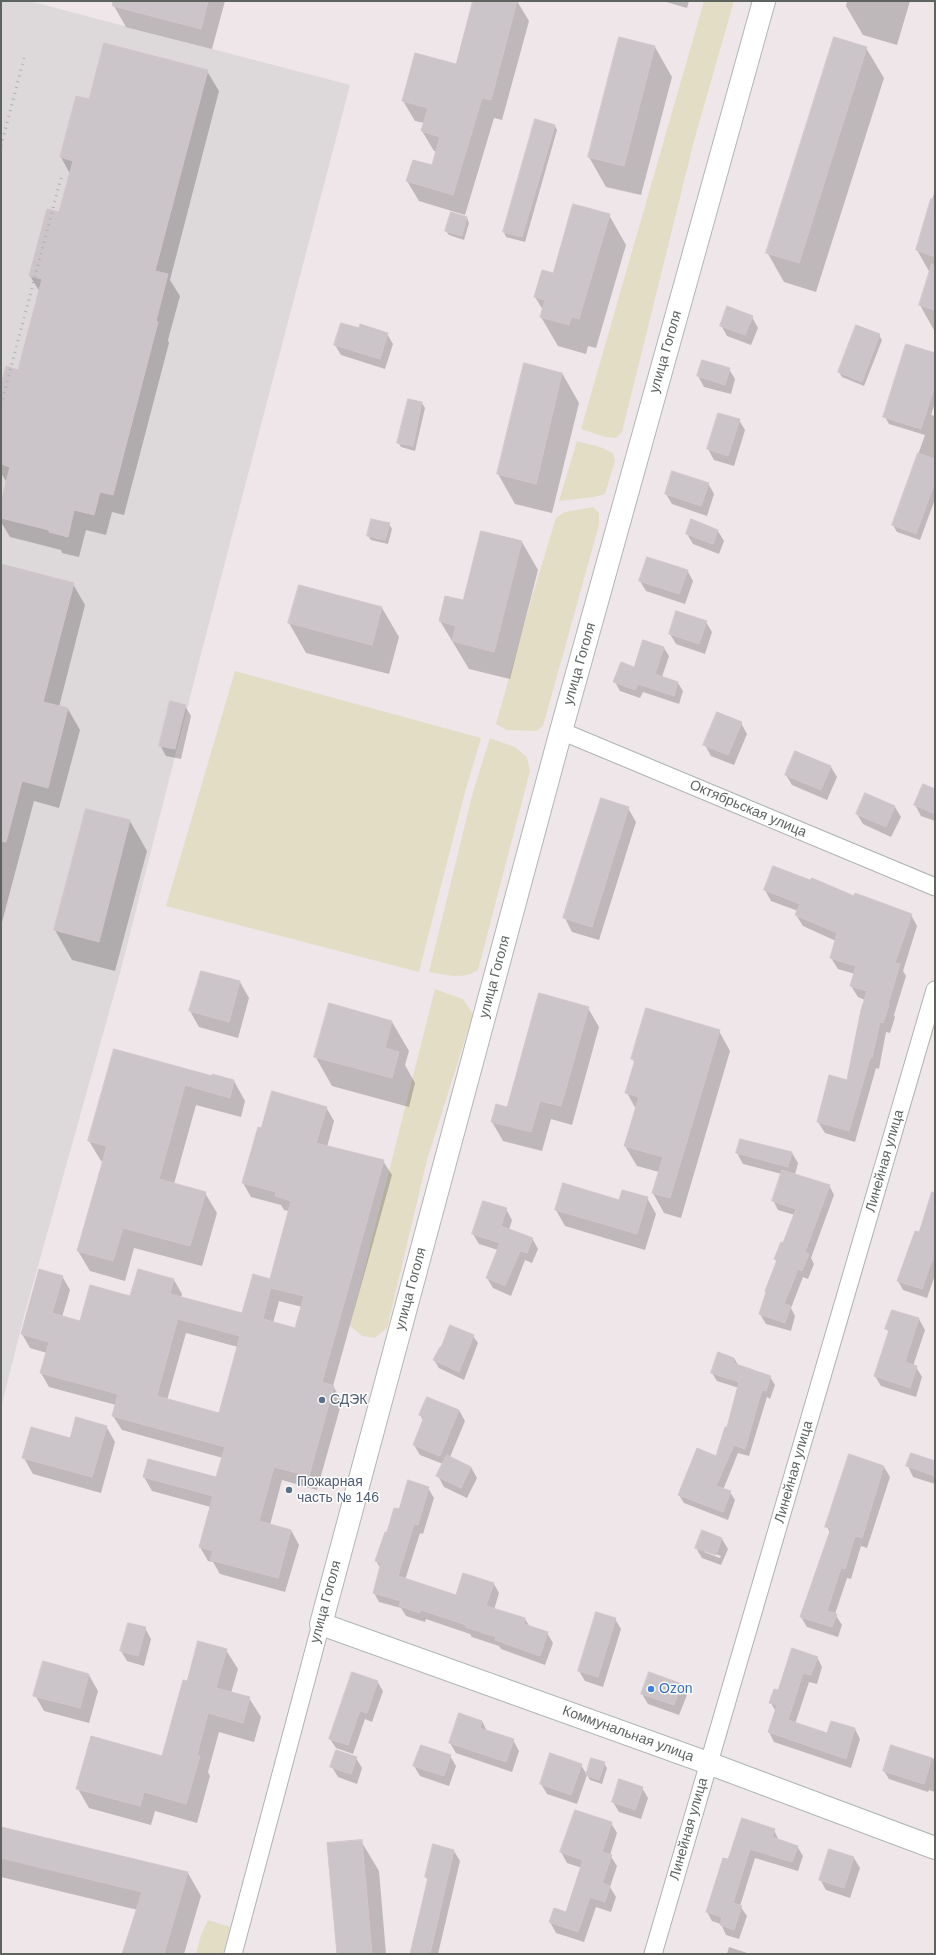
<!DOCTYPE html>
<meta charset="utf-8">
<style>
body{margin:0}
#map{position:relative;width:936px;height:1955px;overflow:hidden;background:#eee6e9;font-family:Helvetica,sans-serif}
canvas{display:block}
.frame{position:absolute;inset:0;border:2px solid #5d6460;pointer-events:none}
</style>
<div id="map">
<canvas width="936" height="1955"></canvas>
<div class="frame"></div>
</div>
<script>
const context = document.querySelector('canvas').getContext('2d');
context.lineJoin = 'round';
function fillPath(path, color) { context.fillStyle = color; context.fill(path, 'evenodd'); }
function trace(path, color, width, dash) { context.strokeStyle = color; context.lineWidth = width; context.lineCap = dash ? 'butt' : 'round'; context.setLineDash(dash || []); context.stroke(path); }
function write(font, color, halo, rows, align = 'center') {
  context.font = font + ' Helvetica,sans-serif'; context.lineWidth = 3; context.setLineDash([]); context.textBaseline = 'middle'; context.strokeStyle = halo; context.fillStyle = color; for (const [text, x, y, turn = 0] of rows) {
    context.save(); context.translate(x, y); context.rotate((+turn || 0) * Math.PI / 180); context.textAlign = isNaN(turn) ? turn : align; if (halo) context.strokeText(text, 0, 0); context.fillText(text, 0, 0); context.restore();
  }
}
fillPath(new Path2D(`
 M1,1h28l321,84 -148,565 -82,323 -96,343 -23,92z`), '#ddd8da');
fillPath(new Path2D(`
 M704,1h30l-39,136 -73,295 -6,6 -11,-1 -24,-8z
 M577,441l23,6 13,6 2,8 -10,33 -11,3 -35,4z
 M593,507l6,6v12l-56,201 -7,5 -29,-1 -11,-6 36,-127 24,-79 9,-6z
 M235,671l246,67 -16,54 -46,180 -253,-66z
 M490,738l25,9 12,10 3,14 -52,199c-15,10 -32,5 -49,2l44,-180z
 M435,989l28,10 10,15 -46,146 -40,168 -12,10 -13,-2 -12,-10z
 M208,1920l22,7 -7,27h-27l5,-19z`), '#e3ddc5');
fillPath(new Path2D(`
 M115,1h110l-13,48 -86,-22 -12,-21z
 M474,1h43l12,20 -27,99 -8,-2 -29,97 -46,-14 -12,-20 25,-14 5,-15 -3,-1 -12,-20 2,-8 -9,-2 -12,-20 54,-36z
 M663,1h26l-2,7z
 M847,1h63l-13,44 -34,-10 -17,-29z
 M655,47l17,30 -31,118 -35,-8 -17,-30z
 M866,48l18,30 -68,214 -32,-10 -17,-30z
 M207,71l12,20 -49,189 10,16 -12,44 1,3 -45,172 -12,-3 -6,23 -20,-5 -7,27 -17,-4 -1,-3 -51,-13 -9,-15v-16l6,-23 -6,-10v-84l18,-18 21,-79 -10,-16 30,-63 10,-39 -9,-17 16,-60 12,3z
 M555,126l2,4 -32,112 -19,-5 -2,-5z
 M935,190v142l-15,-27 10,-32 -13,-23z
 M609,215l17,30 -30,103 -8,-2 -2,8 -28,-8 -17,-29 2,-7 -8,-13 19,-23z
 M467,218l2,5 -5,17 -15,-5 -3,-4z
 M752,317l6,11 -7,17 -24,-9 -6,-11z
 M359,329l28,5 6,10 -8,25 -44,-14 -6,-10z
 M879,335l3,5 -18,46 -22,-9 -3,-5z
 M935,354v49l-4,12 4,1v83l-15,41 -23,-8 -4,-7 32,-90 -36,-11 -4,-7z
 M524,365l38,8 17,30 -27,110 -37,-9 -17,-30z
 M729,369l6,10 -4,15 -27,-7 -6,-11z
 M422,403l3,5 -10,43 -14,-4 -3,-5z
 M739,420l6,10 -11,36 -20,-6 -6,-11z
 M708,483l6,11 -7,22 -35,-12 -6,-10z
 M389,524l3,5 -4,15 -17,-4 -3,-4z
 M718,531l6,10 -5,13 -26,-10 -6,-10z
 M522,542l16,28 -28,109 -41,-10 -29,-48 6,-24 17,4z
 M1,565l72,19 12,21 -26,102 9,2 12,21 -21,78 -25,-7 -33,125z
 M687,570l6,11 -8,23 -39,-13 -6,-10z
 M382,608l17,29 -10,37 -83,-21 -17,-30z
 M706,622l6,10 -7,22 -29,-10 -6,-10z
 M664,648l5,8 -7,21 16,6 5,8 -4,13 -36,-12 -3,6 -20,-7 -5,-9z
 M185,706l6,10 -10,43 -15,-3 -6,-11z
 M741,723l6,11 -13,31 -23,-9 -6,-11z
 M796,752l35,15 6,10 -10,23 -35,-15 -6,-10z
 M935,790v31l-14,-5 -6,-11z
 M895,807l6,10 -10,20 -28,-13 -6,-10z
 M628,808l8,14 -37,118 -27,-8 -7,-14z
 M86,810l44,11 17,30 -32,120 -43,-11 -17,-30z
 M765,890l89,8 57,17 6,11 -14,45 3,5 -12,39 1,2 -5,16 -4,-1 -7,37 -3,-1 -21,74 -30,-9 -7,-11 29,-41 18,-81 -7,-3 -7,-11 4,-12 -17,-5 -7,-11 5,-17 -33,-15 -7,-11 2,-4 -27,-10z
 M240,982l9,16 -11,40 -39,-11 -9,-16z
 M588,1008l11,19 -27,98 -21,-6 -9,32 -39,-10 -11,-19 16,-14z
 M392,1022l17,29 -4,14 10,18 -6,24 -77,-21 -17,-30z
 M719,1031l11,20 -49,167 -17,-5 -11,-20 6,-21 -22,-6 -12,-20 11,-37 -9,-16 8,-29 -3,-6z
 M114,1050l98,27 22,4 11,20 -4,16 -45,-12 -22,79 31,9 12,20 -15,53 -68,-18 -9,33 -35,-10 -12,-20 25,-89 -2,-1 -12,-20z
 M326,1107l8,14 -7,26 56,14 9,14 -59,211 9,15 -25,89 -35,-10 -12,45 21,5 8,15 -14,47 -65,-18 -7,-12 -5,-1 -8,-14 11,-40 -59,-16 -8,-14 73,2 6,-21 -101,-28 -9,-14 3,-11 -67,-18 -8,-14 6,-20 -17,-5 -8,-14 40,-58 8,14 -8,27 19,5 50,-25 7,-26 36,9 8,14 -1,4 61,17 28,-35 19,-69 -5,-1 -3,-5 -30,-8 -8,-14 19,-54zM279,1301l23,6 -7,22 -22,-6zM186,1333l52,14 -19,67 -52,-14z
 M737,1153h55l6,10 -3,12 34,10 5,10 -23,63 3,6 -6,15 -5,-2 -12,31 4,8 -4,15 -25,-7 -6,-10 17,-51 -2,-4 8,-15 12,-29 -17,-5 -5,-10 9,-26 -39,-10z
 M647,1198l9,16 -11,36 -80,-24 -9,-16z
 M935,1199v76l-8,23 -24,-8 -5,-9z
 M506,1209l6,11 -3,10 23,8 6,11 -6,14 -7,-3 -14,36 -18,-8 -6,-10 11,-28 -19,-6 -6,-10z
 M892,1311l27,8 6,11 -12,36 3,1 6,10 -6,20 -35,-11 -6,-10 14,-43 -3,-5z
 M473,1336l5,7 -14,37 -25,-12 -5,-8z
 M734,1358l4,7 32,12 5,8 -5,14 -3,-2 -18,59 -11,-3 -15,37 7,2 5,8 -7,20 -44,-17 -5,-8 38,-38 11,-28 11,-41 -22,-7 -5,-8z
 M459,1410l6,11 -15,36 21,10 6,11 -10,20 -23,-11 -6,-11 5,-12 -23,-9 -6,-10 9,-25 -3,-5z
 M106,1426l9,16 -14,51 -68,-19 -9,-16z
 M935,1462v22l-22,-7 -5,-11z
 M884,1467l6,10 -23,71 -6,-2 -10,33 -4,-1 -12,36 7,11 -4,12 -31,-10 -6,-10 29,-84 -3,-7z
 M428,1488l6,10 -11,36 -3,-1 -15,47 52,16 37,-12 5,9 -5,17 31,9 5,8 17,6 6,10 -8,22 -44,-16 -2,-3 -27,-9 -2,-3 -44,-15 -1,3 -19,-6 -5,-8 -22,-6 -5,-9 7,-24 -5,-8 12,-27 11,-23z
 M722,1539l6,10 -7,16 -19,-7 -6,-10zM704,1550l17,6 -1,2 -16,-6z
 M615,1619l6,10 -18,58 -18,-6 -6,-10z
 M145,1628l6,11 -7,27 -17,-5 -6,-10z
 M226,1650l12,19 -7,24 18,5 12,19 -7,25 -35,-10 -11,40 2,4 -13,47 -42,-12 -4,14 -62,-17 -11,-19 85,-32 24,-74z
 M817,1657l5,10 -5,17 -8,-2 -14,42 33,10 27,-5 5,10 -9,29 -77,-26 -5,-10 7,-20 -5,-9 8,-12z
 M89,1675l9,16 -9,32 -45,-12 -9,-16z
 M377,1681l6,10 -11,31 -7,-3 -12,35 -17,-6 -6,-9z
 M681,1684l6,11 -8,20 -31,-11 -6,-10z
 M482,1721l5,10 26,9 6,11 -7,21 -56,-19 -6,-10z
 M892,1746l43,13v33l-6,-2 -1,2 -39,-13 -5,-8z
 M450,1756l6,10 -7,20 -29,-10 -6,-10z
 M356,1758l6,10 -5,16 -19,-7 -6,-10z
 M604,1763l3,5 -5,16 -12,-4 -3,-5 -10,29 -30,-10 -6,-10 40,-19 6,10z
 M642,1788l6,10 -7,21 -22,-7 -6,-10z
 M611,1823l6,10 -7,22 7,11 -7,21 6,10 -5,15 -15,-5 -12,35 -28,-9 -6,-11 4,-13 12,4 16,-45 -15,-5 -6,-11z
 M1,1828l187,45 13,23 -17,58h-61l15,-44 -137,-33z
 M774,1830l5,11 18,5 6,10 -5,15 -43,-13 -15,48 7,10 -8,23 -13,-4 -5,-11 -9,-3 -5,-9 22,-51z
 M361,1841l18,30 7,83h-48z
 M454,1851l6,10 -22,93h-27l17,-73 -2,-4z
 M854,1858l6,10 -10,30 -24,-8 -6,-11z
 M729,1947l21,7h-23z`), '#0003');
const building = new Path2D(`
 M113,1h95l-7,28 -88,-23z
 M473,1h44l-26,99 -9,-2 -29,97 -47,-14 7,-21 19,5 8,-28 -19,-6 7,-23 -26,-7 13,-48 41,11z
 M619,37l36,9 -31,120 -36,-9z
 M834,37l33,10 -68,216 -33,-10z
 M104,43l104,27 -53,201 13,3 -12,47 2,1 -45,173 -13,-3 -6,23 -20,-5 -6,27 -19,-5v-2l-48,-12v-16l9,-35 -9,-3v-79l5,-19 12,4 24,-91 -13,-3 18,-67 12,3 14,-51 -13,-4 16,-61 13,3z
 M535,119l20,6 -33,112 -19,-5z
 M931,199h4v58l-19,-7z
 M573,204l37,10 -31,105 -8,-2 -2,8 -29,-8 5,-17 -11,-3 8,-27 11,3z
 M451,212l16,5 -5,19 -17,-5z
 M932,264l3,1v45l-16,-5z
 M727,306l26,10 -8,19 -25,-9z
 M341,323l18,5 1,-4 28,9 -8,26 -46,-14z
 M856,325l24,9 -18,48 -24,-10z
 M906,344l29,9v32l-14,44 -38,-12z
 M702,360l28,8 -5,17 -28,-9z
 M524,363l38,10 -26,111 -39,-10z
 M408,399l14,3 -9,44 -16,-3z
 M718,413l22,6 -12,37 -21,-7z
 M918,453l17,6v23l-19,52 -24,-9z
 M672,471l37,12 -8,23 -36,-12z
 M371,519l19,4 -5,17 -18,-4z
 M691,519l27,11 -5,14 -27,-10z
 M481,531l41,10 -28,111 -42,-11 4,-15 -17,-5 6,-25 18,4z
 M647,557l41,13 -9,24 -40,-13z
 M1,564l73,19 -31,119 25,6 -20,80 -26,-7 -16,61 -5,-1z
 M299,585l83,22 -10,38 -84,-22z
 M676,611l31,10 -8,23 -30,-10z
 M643,640l21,7 -9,27 23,8 -4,14 -36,-12 -3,6 -22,-8 8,-20 13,5z
 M170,701l16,4 -11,44 -16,-3z
 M717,712l25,10 -14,33 -25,-10z
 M795,751l36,15 -10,24 -36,-15z
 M923,784l12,5v25l-21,-9z
 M865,793l30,13 -9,21 -30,-13z
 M601,798l28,9 -37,120 -29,-9z
 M86,809l44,11 -31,122 -45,-12z
 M773,866l37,14 2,-2 42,18 1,-3 57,21 -17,49 5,1 -12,40 1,1 -6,18 -3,-1 -8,36h-2l-21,73 -32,-9 12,-47 18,5 14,-70 6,-19 -17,-5 6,-20 -26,-8 7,-25 -42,-18 5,-11 -36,-14z
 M201,971l39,10 -11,41 -40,-11z
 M539,993l50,14 -28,99 -21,-5 -9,31 -40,-10 5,-18 11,3z
 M329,1003l63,18 -7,27 14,4 -7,26 -78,-21z
 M646,1008l74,22 -50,168 -18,-5 11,-36 -39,-11 15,-49 -14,-4 10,-33 -4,-1z
 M114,1049l98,27v-2l22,6 -4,18 -45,-13 -26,94 47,13 -16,54 -67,-18 -10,33 -36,-10 30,-105 -19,-5z
 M272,1091l55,16 -11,36 68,17 -62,222 12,4 -25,90 -35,-9 -15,54 32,9 -13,48 -68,-18 3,-9 -14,-4 14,-51 -70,-19 5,-18 68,18 9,-30 -113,-31 6,-22 -78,-21 9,-31 -28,-8 18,-65 24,7 -11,37 28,8 10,-36 40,11 8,-27 36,10 -4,15 72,19 11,-39 17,5 21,-78 -16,-5 1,-4 -34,-9 16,-56 3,1zM271,1288l33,8 -9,32 -32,-9zM178,1319l62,17 -21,77 -62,-17z
 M740,1139l52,13 -4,15 -52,-14z
 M782,1170l48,15 -25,67 4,2 -7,17 -4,-2 -14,35 7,2 -6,17 -26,-9 7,-22 -1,-1 12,-31 -3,-1 7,-17 2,1 13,-34 -24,-8z
 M563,1183l56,17 3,-10 26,7 -11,37 -82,-24z
 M932,1192l3,1v67h-3l-10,29 -25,-8 18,-50 4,1z
 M483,1201l24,7 -6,18 32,12 -6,15 -7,-2 -15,35 -19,-8 14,-35 -28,-9z
 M892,1310l27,8 -14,44 12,4 -7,22 -36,-12 15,-46 -4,-1z
 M450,1325l24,10 -15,37 -26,-12 7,-13h1z
 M718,1352l16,6 -1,5 38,13 -5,15 -4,-1 -17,59 -11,-4 -18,41 15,5 -8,21 -45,-17 19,-47 19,8 9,-29h2l12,-45 -28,-9z
 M427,1397l32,13 -19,46 -27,-11 11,-28 -5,-2z
 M76,1417l31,9 -15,51 -70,-19 9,-31 39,11z
 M911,1453l24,8v15l-29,-10z
 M849,1454l35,12 -22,72 -7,-2 -10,33 -4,-1 -14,43 10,3 -5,13 -32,-10 31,-89 -6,-1z
 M447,1455l24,12 -10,21 -25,-12z
 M408,1480l21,7 -11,38 -4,-1 -16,52 58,19 7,-22 31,10 -8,23 39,12 -1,6 24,8 -8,24 -45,-16 1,-3 -31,-10 1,-2 -45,-15 -1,3 -21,-7 2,-5 -28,-8 8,-30 -6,-2 10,-29h2l7,-24 5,1z
 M702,1530l20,8 -6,17 -21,-7z
 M596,1612l20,6 -18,59 -20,-6z
 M128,1623l18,4 -8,29 -18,-5z
 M198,1641l29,8 -11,39 34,9 -7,26 -35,-10 -11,42 3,1 -14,48 -42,-12 -4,14 -64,-17 15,-53 71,20 21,-76 4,1z
 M792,1648l26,9 -7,18 -8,-2 -15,47 39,13 4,-12 24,7 -9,31 -78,-27 9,-27 -8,-2 5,-14 4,1z
 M43,1661l46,13 -9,34 -47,-12z
 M352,1672l26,9 -11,32 -7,-2 -12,34 -19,-6z
 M649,1672l33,12 -8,21 -33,-11z
 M459,1713l23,8 -2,7 34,11 -8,23 -57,-19z
 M421,1745l30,10 -7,21 -31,-10z
 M891,1745l41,13 -8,26 -41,-13z
 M336,1750l21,7 -6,17 -21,-7z
 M550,1753l32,11 -11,31 -31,-11z
 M591,1758l14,4 -6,18 -13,-5z
 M619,1779l24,8 -8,23 -23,-8z
 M575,1810l37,12 -10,30 10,3 -10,28 8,3 -5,16 -15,-5 -12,35 -29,-10 5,-14 12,4 17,-52 -23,-8z
 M742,1818l33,11 -3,8 26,9 -6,16 -42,-13 -17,54 9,3 -8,24 -14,-5 2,-8 -16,-5 17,-54 5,1z
 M1,1827l187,45 -24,82h-42l20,-62 -141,-34z
 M362,1840l10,114h-35l-10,-111z
 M433,1844l21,6 -24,104h-20l18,-76 -3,-1z
 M829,1849l25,8 -10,31 -25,-8z`);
fillPath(building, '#cbc4c8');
trace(building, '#d2c5cb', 1);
const street = new Path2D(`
 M561,731l374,156
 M233,1954l88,-330
 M653,1954l282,-964`);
const secondary = new Path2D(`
 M764,1l-203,730 -240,893 387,139 227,85`);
trace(street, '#aeb4b1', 19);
trace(secondary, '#b0b7b3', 24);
trace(street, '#fff', 17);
trace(secondary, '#fff', 22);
trace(new Path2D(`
 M1,146l23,-88
 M1,405l61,-231`), '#afb0b0', 3, [1, 5]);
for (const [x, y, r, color] of [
 [322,1400,4,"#5c6f8a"],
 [289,1490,4,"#5c6f8a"],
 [651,1689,4,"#3f7fe0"]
]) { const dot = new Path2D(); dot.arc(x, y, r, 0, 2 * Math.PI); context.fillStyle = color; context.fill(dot); trace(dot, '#fff', 1.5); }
write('14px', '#5d6460', '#fff', [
 ["улица Гоголя",666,352,-74],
 ["улица Гоголя",580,664,-74],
 ["Октябрьская улица",748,809,23],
 ["улица Гоголя",495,977,-75],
 ["Линейная улица",885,1161,-74],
 ["улица Гоголя",411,1289,-75],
 ["Линейная улица",794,1472,-74],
 ["улица Гоголя",326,1602,-75],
 ["Коммунальная улица",628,1734,20],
 ["Линейная улица",689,1829,-74]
]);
write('14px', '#4e5e75', '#fff', [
 ["СДЭК",330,1400],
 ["Пожарная",297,1482],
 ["часть № 146",297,1498]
], 'left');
write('14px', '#366cbe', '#fff', [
 ["Ozon",659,1689]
], 'left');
</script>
